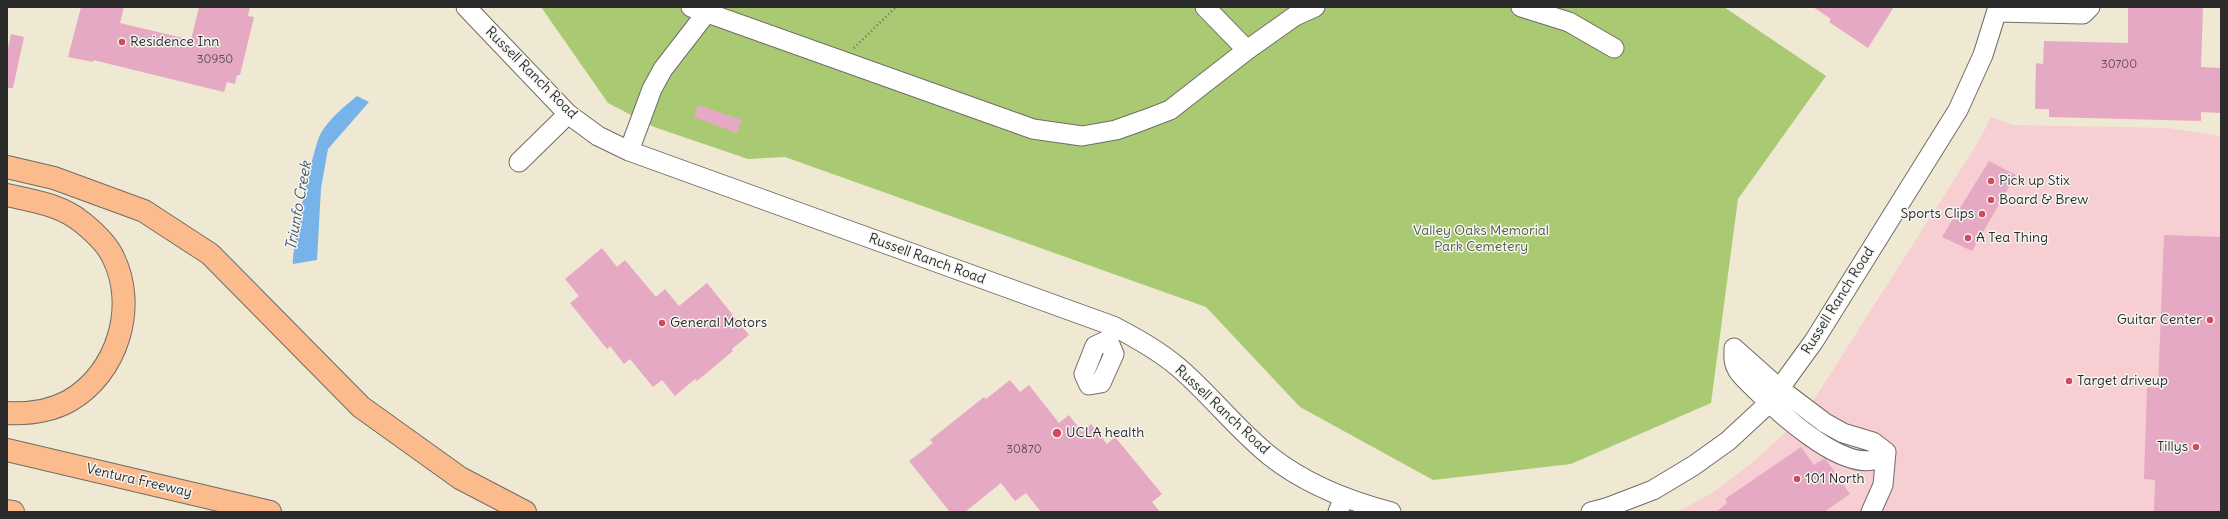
<!DOCTYPE html>
<style>
body{margin:0}
#map{position:relative;width:2228px;height:519px;overflow:hidden;background:#efe8d2;font-family:Delius,sans-serif}
canvas{display:block}
.frame{position:absolute;inset:0;border:8px solid #2b2b2b;pointer-events:none}
</style>
<div id="map">
<canvas width="2228" height="519"></canvas>
<div class="frame"></div>
</div>
<script>
const context = document.querySelector('canvas').getContext('2d');
context.lineJoin = 'round';
function fillPath(path, color) { context.fillStyle = color; context.fill(path, 'evenodd'); }
function trace(path, color, width, dash) { context.strokeStyle = color; context.lineWidth = width; context.lineCap = dash ? 'butt' : 'round'; context.setLineDash(dash || []); context.stroke(path); }
function write(font, color, halo, rows, align = 'center') {
  context.font = font + ' Delius,sans-serif'; context.lineWidth = 3; context.setLineDash([]); context.textBaseline = 'middle'; context.strokeStyle = halo; context.fillStyle = color; for (const [text, x, y, turn = 0] of rows) {
    context.save(); context.translate(x, y); context.rotate((+turn || 0) * Math.PI / 180); context.textAlign = isNaN(turn) ? turn : align; if (halo) context.strokeText(text, 0, 0); context.fillText(text, 0, 0); context.restore();
  }
}
fillPath(new Path2D(`
 M1991,117l22,8 155,3 53,8v376h-544l37,-20 39,-30 33,-30 29,-34 165,-259z`), '#f7cfd2');
fillPath(new Path2D(`
 M541,7h1183l102,69 -88,123 -27,204 -140,61 -138,16 -133,-73 -94,-100 -421,-150 -37,2 -94,-32 -46,-24z`), '#a9ca73');
fillPath(new Path2D(`
 M357,96l12,6 -41,47 -7,39 -4,72 -24,4c-1,-15 20,-118 28,-131 9,-15 23,-26 36,-37z`), '#77b3e9');
fillPath(new Path2D(`
 M81,7h43l-4,16 71,17 8,-33h51l-2,9 6,1 -14,58h-3l-2,9 -8,-2 -3,10 -131,-32v2l-25,-5z
 M1813,7h81l-26,41 -39,-26 2,-3z
 M2128,7h75l-2,60 20,1v45l-20,-1v9l-152,-4v-8h-14l1,-46 7,1 1,-23 84,2z
 M11,34l13,3 -11,51h-6v-35z
 M698,105l44,15 -5,13 -43,-16z
 M1989,161l27,14 -44,76 -30,-14z
 M2164,235l57,2v275h-67l1,-32 -11,-1 3,-92 11,1z
 M602,248l15,19 8,-7 31,37 9,-8 14,17 28,-23 42,52 -17,14 1,2 -36,30 -2,-2 -20,17 -13,-16 -9,7 -23,-28 -6,5 -14,-18 -3,3 -37,-46 9,-7 -14,-17z
 M1010,380l10,12 9,-7 30,38 10,-8 13,17 9,-8 16,20 8,-7 47,57 -10,8 8,10h-119l-15,-19 -11,8 -14,-18 -36,29h-15l-41,-51 24,-18 -3,-3 54,-43 2,2z
 M1801,447l13,18 11,-7 25,36 -26,18h-108l11,-9 -2,-4z`), '#e6a9c4');
const minor = new Path2D(`
 M466,7l102,107 30,22 31,15 484,175c23,12 45,24 65,41 32,27 58,62 92,89 34,27 79,45 121,56
 M691,7l342,122 49,7 34,-6 28,-10 26,-10 77,-60 -42,-43
 M1521,7l48,15 45,26
 M1997,12l86,2 7,-7
 M1247,50l48,-34 20,-9
 M629,151l23,-62 11,-20 48,-62
 M519,162l49,-48
 M1108,340l6,14 -13,29 -12,2 -5,-11 11,-28z
 M1734,348c0,7 -1,15 3,21 3,6 11,13 16,18 23,23 85,81 120,73 4,-1 9,-6 13,-8
 M1734,348l46,41 45,34 18,10 30,9 13,10
 M1338,512l6,-15
 M1591,512l15,-4 47,-18 40,-24 35,-25 41,-38 45,-62 144,-231 25,-55 15,-48
 M1871,512l12,-27 3,-33`);
const highway = new Path2D(`
 M7,167l47,11 90,33 66,43 151,153 99,71 65,34
 M7,195c27,6 55,10 76,28 11,9 24,21 30,34 25,50 4,117 -44,144 -18,10 -42,13 -62,12
 M7,450l263,62
 M7,511l6,1`);
trace(minor, '#706d65', 21);
trace(highway, '#706d65', 24);
trace(new Path2D(`
 M854,48l42,-41`), '#706d65', 2.5, [1, 3]);
trace(minor, '#fff', 19);
trace(highway, '#fbbb8d', 22);
for (const [x, y, r, color] of [
 [122,42,4,"#d1495b"],
 [1991,181,4,"#d1495b"],
 [1991,200,4,"#d1495b"],
 [1982,214,4,"#d1495b"],
 [1968,238,4,"#d1495b"],
 [2210,320,4,"#d1495b"],
 [662,323,4,"#d1495b"],
 [2069,381,4,"#d1495b"],
 [1057,433,5,"#d1495b"],
 [2196,447,4,"#d1495b"],
 [1797,479,4,"#d1495b"]
]) { const dot = new Path2D(); dot.arc(x, y, r, 0, 2 * Math.PI); context.fillStyle = color; context.fill(dot); trace(dot, '#f6f6f2', 1.5); }
write('12px', '#5a4a51', null, [
 ["30950",215,60],
 ["30700",2119,65],
 ["30870",1024,450]
]);
write('14px', '#2b2b2b', '#f6f6f2', [
 ["Residence Inn",130,42],
 ["Pick up Stix",1999,181],
 ["Board & Brew",1999,200],
 ["Sports Clips",1974,214,"right"],
 ["A Tea Thing",1976,238],
 ["Guitar Center",2202,320,"right"],
 ["General Motors",670,323],
 ["Target driveup",2077,381],
 ["UCLA health",1066,433],
 ["Tillys",2188,447,"right"],
 ["101 North",1805,479]
], 'left');
write('14px', '#2b2b2b', '#f6f6f2', [
 ["Russell Ranch Road",531,73,45],
 ["Russell Ranch Road",927,259,20],
 ["Russell Ranch Road",1838,301,-58],
 ["Russell Ranch Road",1222,410,43],
 ["Ventura Freeway",139,481,13]
]);
write('14px', '#515b41', '#f6f6f2', [
 ["Valley Oaks Memorial",1481,231],
 ["Park Cemetery",1481,247]
]);
write('italic 15px', '#425464', '#f6f6f2', [
 ["Triunfo Creek",299,206,-80]
]);
</script>
